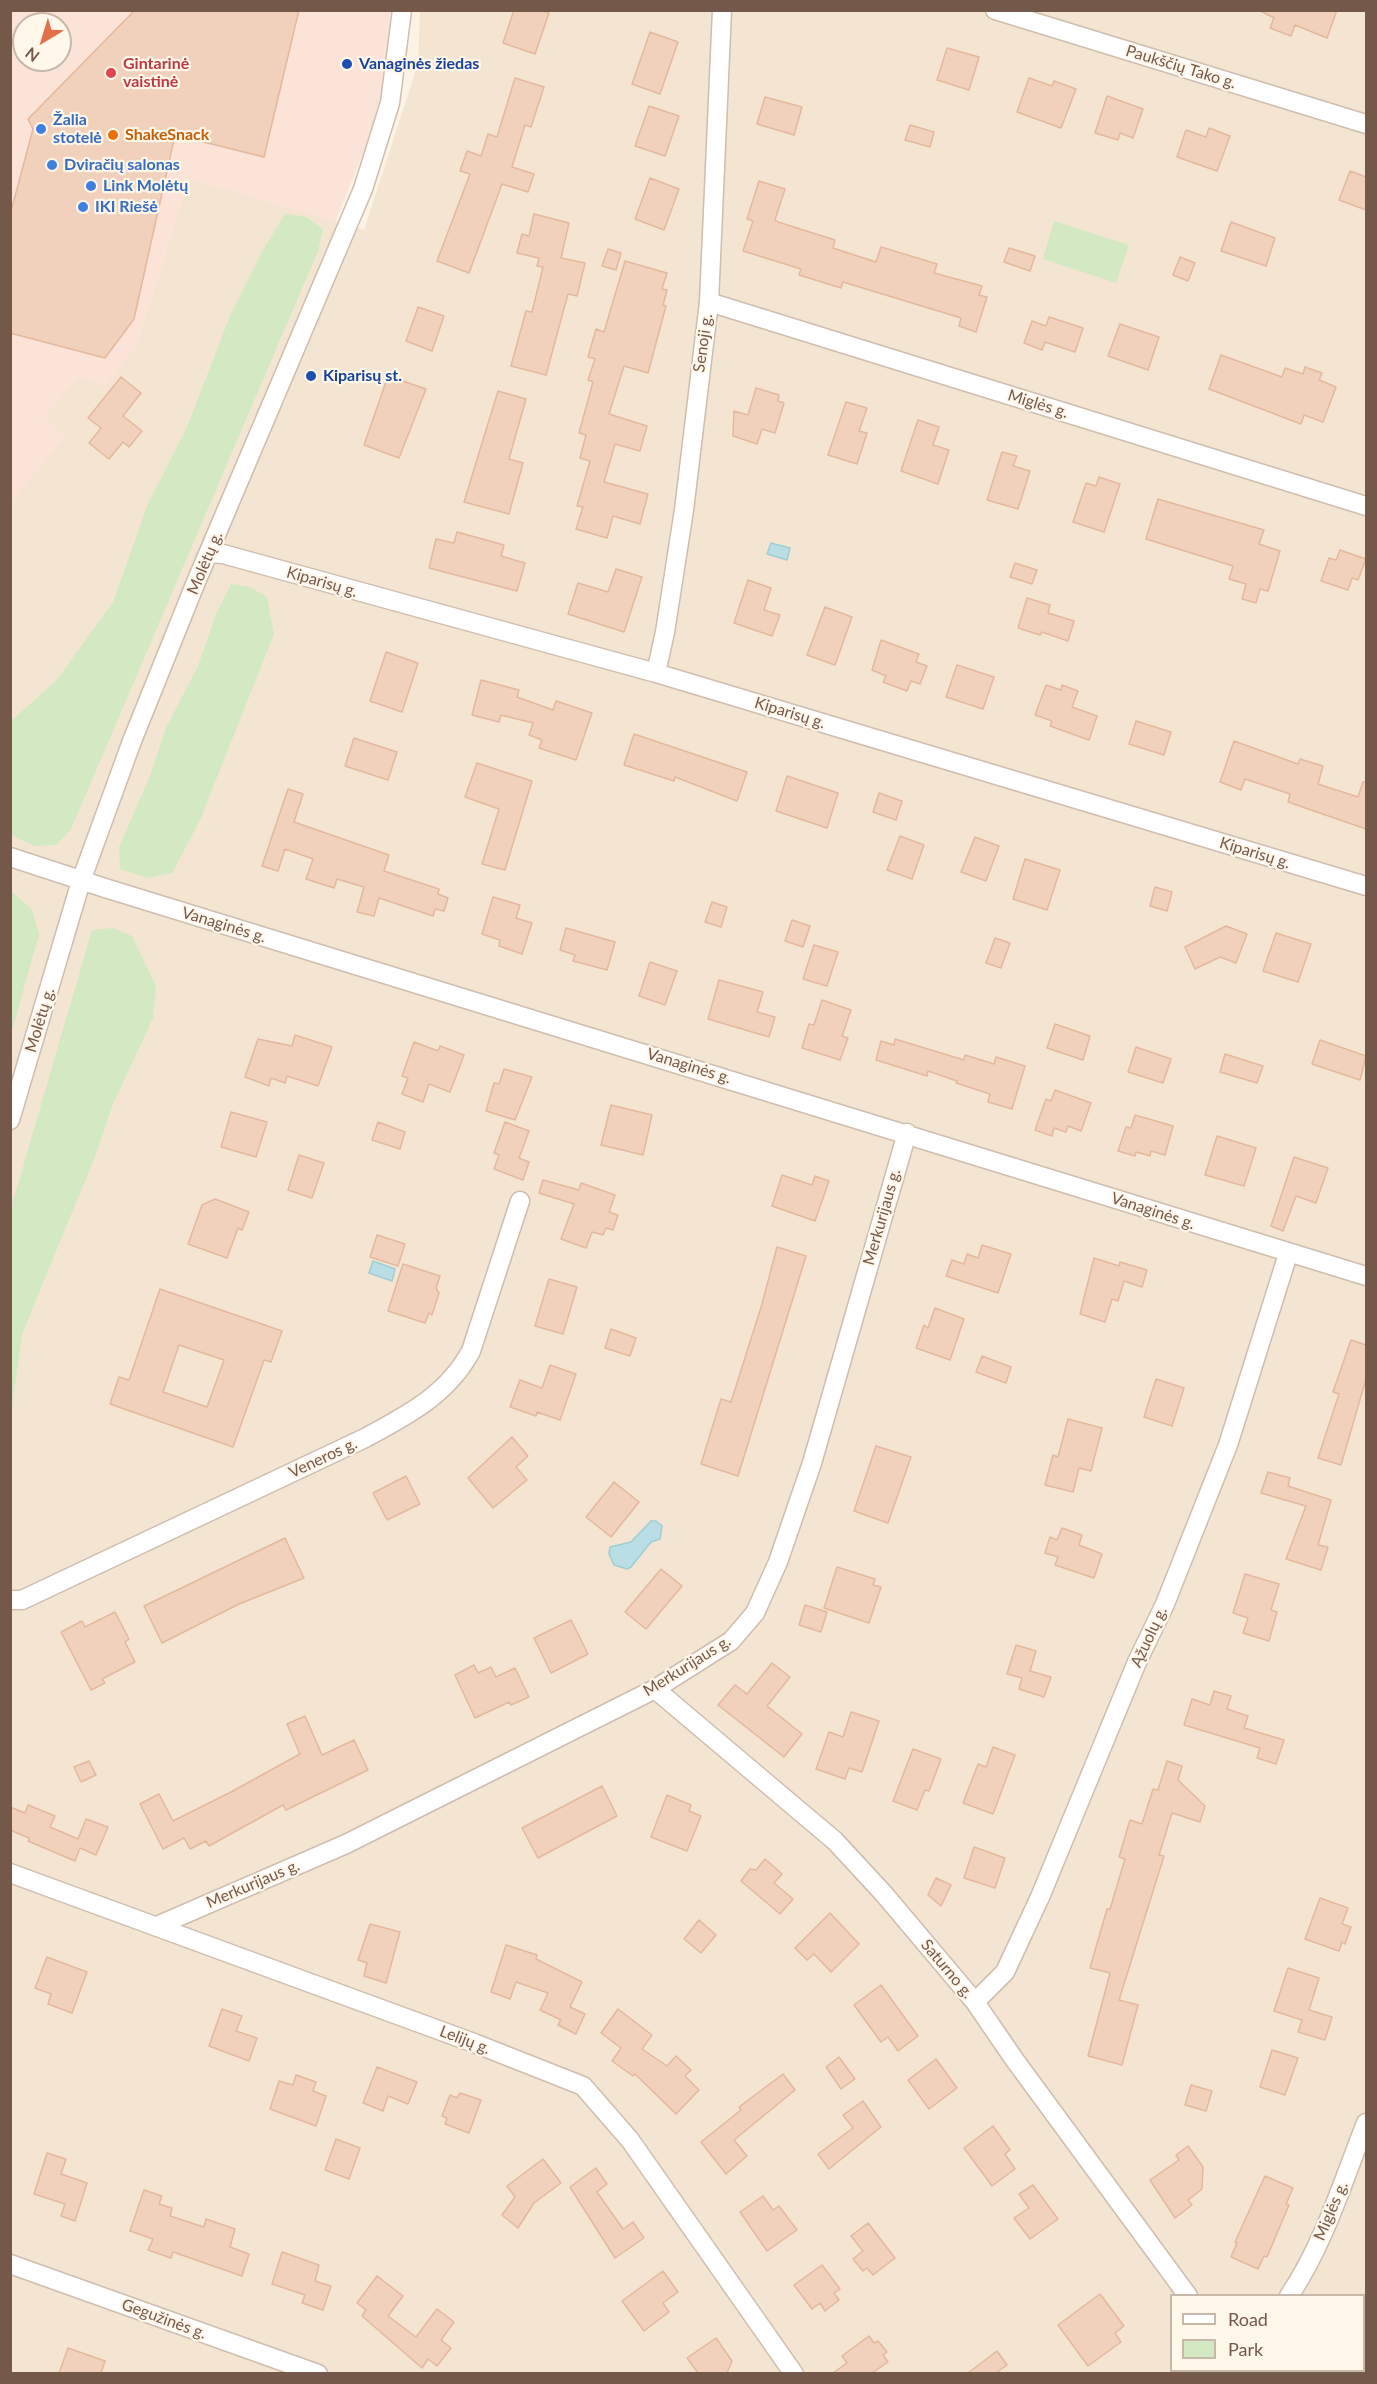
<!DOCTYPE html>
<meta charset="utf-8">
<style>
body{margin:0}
#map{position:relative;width:1377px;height:2384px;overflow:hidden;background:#fcf3e4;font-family:Lato,sans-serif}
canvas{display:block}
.frame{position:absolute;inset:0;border:12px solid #74594a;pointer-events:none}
.legend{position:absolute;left:1170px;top:2294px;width:195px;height:78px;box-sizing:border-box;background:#fff7ea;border:2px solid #c7b8aa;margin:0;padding:8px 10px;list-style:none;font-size:18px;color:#74594a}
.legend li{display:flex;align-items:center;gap:12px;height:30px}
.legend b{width:30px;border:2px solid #c7b8aa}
.north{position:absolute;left:12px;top:12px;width:60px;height:60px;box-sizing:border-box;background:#fff7ea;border:2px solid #c7b8aa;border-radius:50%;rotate:218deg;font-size:16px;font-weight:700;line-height:24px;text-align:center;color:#74594a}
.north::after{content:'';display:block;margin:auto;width:21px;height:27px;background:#e46f4b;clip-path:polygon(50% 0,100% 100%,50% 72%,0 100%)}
</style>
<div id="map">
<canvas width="1377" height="2384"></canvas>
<div class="frame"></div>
<ul class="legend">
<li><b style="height:8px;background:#fff"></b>Road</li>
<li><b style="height:16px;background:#d2e9c3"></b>Park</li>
</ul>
<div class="north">N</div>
</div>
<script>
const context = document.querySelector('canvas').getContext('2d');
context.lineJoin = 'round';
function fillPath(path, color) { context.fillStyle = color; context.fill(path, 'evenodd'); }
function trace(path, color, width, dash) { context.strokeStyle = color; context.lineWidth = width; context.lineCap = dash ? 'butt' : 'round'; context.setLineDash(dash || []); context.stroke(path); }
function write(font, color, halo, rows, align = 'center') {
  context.font = font + ' Lato,sans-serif'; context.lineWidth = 4.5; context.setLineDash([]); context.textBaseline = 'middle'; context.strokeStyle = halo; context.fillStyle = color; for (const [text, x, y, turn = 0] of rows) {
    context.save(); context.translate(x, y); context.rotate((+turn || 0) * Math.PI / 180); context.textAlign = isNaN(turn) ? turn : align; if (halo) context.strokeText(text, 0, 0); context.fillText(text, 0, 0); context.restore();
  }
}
fillPath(new Path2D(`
 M420,11h946v2362l-1355,1 -1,-1872 54,-65 -21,-20 35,-41 57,-27 54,-171 175,52 54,-166zM1172,2296h192v74h-192z`), '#f3e5d2');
fillPath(new Path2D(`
 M11,11h380l-8,79 -19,61 -29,71 -146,-44 -54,171 -29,36 -28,-9 -34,41 20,20 -53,65zM24,24h36v36h-36z`), '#fce3d8');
fillPath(new Path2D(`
 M285,214l21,3 17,12 -5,22 -247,578 -15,16 -22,1 -23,-11v-114l45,-40 57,-79 35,-98 39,-77 43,-111 33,-66z
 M1054,221l75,24 -13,38 -73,-24z
 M231,584l19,3 17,10 7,37 -74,186 -28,53 -24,5 -28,-9 -1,-22 31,-71 16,-48 32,-62 18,-52z
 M11,891l21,19 7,24 -28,100z
 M113,928l19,8 24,50 -3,32 -40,86 -17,50 -74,180 -11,80v-206l81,-278z`), '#d2e9c3');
const water = new Path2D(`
 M771,543l19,5 -3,12 -20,-6z
 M373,1261l22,8 -3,12 -23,-8z
 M651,1521h5l6,5 -2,13 -9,3 -20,25 -4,2 -13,-4 -5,-11 1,-7 21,-5z`);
fillPath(water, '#b9dee5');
trace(water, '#9fcdd6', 1.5);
const building = new Path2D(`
 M135,10h164l-35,147 -89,-22 -41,184 -29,39 -95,-25v-118l23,-86 -5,-10z
 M514,10h26l9,3 -14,41 -32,-11z
 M1259,10h78l-10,28 -32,-13 -4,11 -21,-8 4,-10z
 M650,32l28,10 -18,52 -28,-10z
 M947,48l32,9 -10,33 -32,-10z
 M515,78l29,9 -13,40 -6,-2 -13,42 22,7 -6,18 -26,-8 -33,89 -32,-12 33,-87 -10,-3 7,-20 14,5 7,-22 9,3z
 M1029,78l23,8 2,-5 22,8 -15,39 -44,-16z
 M1107,96l36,13 -10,29 -13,-5 -2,7 -23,-7z
 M765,97l37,10 -8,28 -37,-11z
 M649,106l30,10 -14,40 -30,-10z
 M910,125l24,7 -4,15 -25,-7z
 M1209,128l21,8 -13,35 -40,-14 9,-27 20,7z
 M1350,171l16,6v33l-27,-10z
 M650,178l29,11 -15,41 -29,-11z
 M759,181l26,8 -10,31 3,2 57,18 -2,8 43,14 5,-15 56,17 -3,9 48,13 -3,9 8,2 -11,35 -17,-6 2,-8 -118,-36 -2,6 -42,-13 2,-6 -58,-18 10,-30 -6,-2z
 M534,214l35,9 -8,35 24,5 -8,33 -9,-2 -22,81 -35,-9 15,-55 6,1 11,-45 -6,-1 2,-8 -22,-5 5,-19 7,2z
 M1231,222l44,16 -9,28 -45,-15z
 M1009,248l26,8 -5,15 -26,-9z
 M608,249l13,4 -5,17 -14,-4z
 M1180,257l15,6 -7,18 -15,-6z
 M625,261l42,12 -5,16 5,1 -4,15 3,1 -18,67 -24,-7 -15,48 38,12 -7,25 -25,-7 -11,38 44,12 -8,30 -27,-8 -6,22 -31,-9 7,-22 -6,-1 13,-45 -10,-3 6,-23 -7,-2 14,-51 -5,-2 7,-21 -7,-2 8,-28 8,3z
 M418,307l26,9 -12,35 -26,-10z
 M1049,317l34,11 -8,24 -30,-10 -3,8 -18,-7 8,-22 14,5z
 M1120,324l39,13 -11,33 -40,-14z
 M1221,355l61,22 3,-9 18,6 2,-7 17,6 -3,7 17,7 -13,35 -19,-7 -3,9 -92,-35z
 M388,376l38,13 -27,69 -35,-13z
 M121,377l20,16 -18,23 19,15 -13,16 -6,-5 -14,17 -20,-16 12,-15 -13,-10z
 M756,388l23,7 -1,6 6,2 -9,30 -13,-4 -5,15 -24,-8 1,-25 14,4z
 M498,391l28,8 -17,60 14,4 -14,51 -45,-12z
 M846,402l21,6 -8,23 8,2 -10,31 -29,-9z
 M918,420l21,7 -6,18 16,5 -11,34 -37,-13z
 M1002,452l15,4 -4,10 17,5 -12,38 -31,-9z
 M1099,477l21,7 -16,48 -31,-10 13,-39 10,3z
 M1158,499l106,31 -5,14 21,7 -12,40 -8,-2 -4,14 -14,-4 4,-15 -17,-5 4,-13 -87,-27z
 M457,532l47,13 -3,11 24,7 -8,28 -88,-23 7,-29 18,4z
 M1340,550l26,9 -8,21 -6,-2 -4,12 -27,-9 8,-23 7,2z
 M1015,563l22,7 -5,14 -22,-7z
 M616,569l26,8 -18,55 -56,-18 10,-31 30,9z
 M748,580l23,8 -7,22 16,5 -8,21 -38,-13z
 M1027,598l23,7 -2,8 26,8 -6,20 -26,-9 -2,3 -22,-7z
 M825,607l27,10 -17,48 -28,-10z
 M881,640l38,14 -3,8 11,4 -7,18 -9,-3 -4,10 -24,-9 3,-6 -14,-6z
 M386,652l32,11 -16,49 -32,-11z
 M957,665l37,12 -11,32 -37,-12z
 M481,680l38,10 -2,7 36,13 3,-9 36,12 -16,47 -37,-12 3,-8 -13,-5 4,-12 -32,-8 -2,7 -27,-7z
 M1046,685l15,5 1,-5 16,6 -6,16 25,9 -8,24 -39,-14 2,-5 -17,-6z
 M1136,721l35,11 -7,23 -35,-11z
 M634,734l113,38 -10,29 -62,-24 -1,4 -50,-16z
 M354,738l43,14 -9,28 -43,-14z
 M1234,741l64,23 2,-5 23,7 -5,18 40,13 5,-15h3v47l-78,-27 2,-8 -45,-15 -4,11 -21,-8z
 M477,763l55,18 -27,89 -23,-6 17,-55 -34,-12z
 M787,776l51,17 -11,35 -51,-17z
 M288,789l15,5 -9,28 95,33 -5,16 55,18 -1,5 10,4 -4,13 -9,-2 -2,7 -54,-18 -5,18 -17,-4 7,-25 -27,-8 -3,9 -28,-9 7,-20 -28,-10 -7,22 -16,-5z
 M879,793l23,8 -6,19 -23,-8z
 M900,836l24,9 -12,34 -25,-9z
 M975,837l24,9 -13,35 -25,-9z
 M1025,859l35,11 -13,40 -34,-11z
 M1155,887l17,5 -5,19 -17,-5z
 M493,897l27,8 -4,13 16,5 -10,31 -23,-8 1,-6 -18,-6z
 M712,902l15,5 -6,20 -16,-5z
 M792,920l18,6 -7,21 -18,-6z
 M1226,926l21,8 -11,29 -16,-6 -25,12 -10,-22z
 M566,928l49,14 -8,28 -34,-9 2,-6 -15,-5z
 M1276,933l35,11 -13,38 -35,-11z
 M995,938l15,5 -9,25 -15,-5z
 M814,945l24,7 -11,34 -24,-7z
 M650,962l27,9 -12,34 -26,-9z
 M719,980l44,12 -6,20 18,5 -6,20 -61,-18z
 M822,1000l29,10 -9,26 6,2 -8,22 -38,-12 7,-24 5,1z
 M1055,1024l35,12 -7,24 -36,-12z
 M295,1035l37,12 -14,39 -31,-10 -2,7 -14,-5 -2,8 -24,-9 13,-38 34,7z
 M895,1039l69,21 1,-5 29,9 2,-7 29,9 -13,43 -24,-7 2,-8 -34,-11 1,-2 -29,-10 -1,5 -51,-16 5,-19 13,4z
 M1320,1040l46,16 -6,24 -48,-16z
 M414,1042l24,9 2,-5 24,9 -14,37 -21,-8 -6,18 -21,-8 6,-16 -6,-2z
 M1136,1047l35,12 -8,24 -35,-11z
 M1225,1054l38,12 -6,17 -37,-11z
 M504,1069l28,8 -17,43 -29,-9 8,-28 5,1z
 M1055,1090l36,13 -10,28 -13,-5 -2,6 -12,-4 -2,8 -17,-6 11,-31 5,2z
 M611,1105l41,10 -9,40 -42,-10z
 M231,1112l36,10 -11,35 -35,-10z
 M1135,1115l38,11 -8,29 -14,-4 -1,5 -14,-4 -1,4 -17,-5 8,-24 5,1z
 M378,1122l27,10 -5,17 -28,-9z
 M505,1122l24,9 -10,27 10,4 -6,18 -29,-11 5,-14 -5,-2z
 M1217,1136l39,12 -12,38 -39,-11z
 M299,1155l25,8 -12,35 -24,-8z
 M1294,1157l34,11 -12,35 -20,-7 -13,35 -12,-5z
 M782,1175l30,10 3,-9 14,5 -14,40 -43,-15z
 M543,1180l36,10 2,-7 34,12 -6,17 9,3 -5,15 -7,-2 -3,7 -11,-3 -6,16 -25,-9 13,-35 -35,-11z
 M215,1199l34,13 -7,18 -4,-2 -11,30 -39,-14 14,-39z
 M377,1235l28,9 -7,22 -28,-9z
 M982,1245l29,9 -13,39 -52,-17 6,-16 12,4 3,-10 11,4z
 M777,1247l29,9 -68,220 -37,-12 20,-65 10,3 31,-98z
 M1094,1258l25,8 1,-4 27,8 -5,17 -18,-6 -6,20 -6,-2 -7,23 -25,-8z
 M403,1264l37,12 -4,12 3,5 -7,22 -3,-2 -4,10 -37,-12z
 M549,1279l28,8 -14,47 -28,-8z
 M160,1289l122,42 -11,31 -7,-2 -31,87 -123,-43 9,-27 10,3zM179,1345l45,15 -17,47 -44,-15z
 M935,1308l29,11 -14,41 -34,-12 8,-23 4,3z
 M611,1329l25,9 -6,18 -25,-8z
 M1351,1340l15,5v34l-25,86 -23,-7 21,-64 -6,-2z
 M982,1356l29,11 -5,16 -30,-11z
 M550,1365l26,9 -16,46 -23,-8 -1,4 -26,-9 10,-27 22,8z
 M1156,1379l28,9 -12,38 -28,-9z
 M1068,1419l34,9 -11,43 -12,-3 -6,24 -28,-7 8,-30 5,2z
 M512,1437l16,19 -12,11 11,13 -34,28 -25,-30z
 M876,1446l35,11 -23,66 -34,-12z
 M1268,1472l22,6 -2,8 43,14 -13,45 10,2 -7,23 -35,-11 20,-53 -45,-13z
 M406,1476l14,28 -33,16 -14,-27z
 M614,1482l25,20 -28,35 -25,-20z
 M1062,1528l20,7 -3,10 23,9 -8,24 -39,-13 3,-8 -13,-4 5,-16 7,3z
 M285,1538l19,40 -65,26 -77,39 -18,-37z
 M837,1567l38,12 -2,6 8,2 -12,36 -45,-15z
 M661,1569l21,17 -36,43 -21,-17z
 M1245,1574l34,10 -8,26 6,2 -8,29 -26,-8 5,-15 -15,-5z
 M805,1605l22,7 -6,20 -22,-7z
 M115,1612l14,27 -4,3 10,20 -33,17 3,4 -14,7 -30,-58 21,-11 3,6z
 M571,1620l17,34 -37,19 -17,-35z
 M1016,1645l20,6 -6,20 21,6 -7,20 -25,-8 3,-11 -15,-4z
 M772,1663l18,14 -23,29 35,28 -18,23 -66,-52 17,-20 12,9z
 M474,1665l4,8 13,-6 5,10 19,-9 14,29 -18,8 -2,-3 -34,16 -20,-43z
 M1214,1691l17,5 -4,13 21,7 -4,12 40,12 -8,24 -19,-6 3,-10 -76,-23 8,-26 18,6z
 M851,1712l28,9 -17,51 -13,-4 -4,11 -29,-10 13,-37 14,5z
 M305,1716l17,39 32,-15 14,30 -82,40 -3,-5 -74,41 -3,-5 -16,8 -6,-11 -21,11 -23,-45 19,-10 14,27 58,-29 69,-38 -13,-30z
 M993,1747l22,8 -22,59 -30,-11 15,-39 8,3z
 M913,1749l28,10 -12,32 -4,-1 -8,20 -24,-9z
 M89,1761l7,14 -15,7 -7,-15z
 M1167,1761l15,5 -4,14 27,26 -5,16 -28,-9 -13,42 5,1 -45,144 19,5 -16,60 -34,-9 22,-83 -20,-5 17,-59h3l15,-50 -6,-2 11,-37 12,4 11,-35 5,1z
 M602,1786l15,30 -79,42 -16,-30z
 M667,1795l24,10 -2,6 12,5 -14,35 -36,-14z
 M28,1805l27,11 -5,11 28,12 8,-20 22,8 -12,28 -16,-7 -5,13 -47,-20 1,-3 -19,-8v-23l15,6z
 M974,1847l31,11 -10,30 -31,-10z
 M765,1859l17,15 -8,9 19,16 -13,15 -39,-33 9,-12 6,1z
 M936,1878l15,7 -10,21 -13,-11z
 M1320,1898l28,10 -6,16 9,3 -6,17 -3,-2 -3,9 -34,-12z
 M830,1913l29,31 -28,28 -17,-18 -7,6 -12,-12z
 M699,1920l17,15 -15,18 -17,-14z
 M370,1924l30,8 -14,51 -22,-7 3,-13 -9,-3z
 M506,1945l31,10 -1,4 46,23 -12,25 15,7 -9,20 -18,-9 3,-5 -21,-10 8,-17 -32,-11 -6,17 -19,-7z
 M47,1957l40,15 -15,41 -24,-9 3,-10 -16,-6z
 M1288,1968l31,10 -10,32 23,7 -7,23 -27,-8 4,-12 -28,-9z
 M881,1985l37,51 -20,15 -10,-14 -7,5 -27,-37z
 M222,2009l20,7 -6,15 21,7 -8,23 -40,-15z
 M618,2009l34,26 -10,14 25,17 9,-10 15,14 -6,6 14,14 -23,24 -41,-40 -2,2 -21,-15 9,-13 -20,-15z
 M1272,2050l26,8 -13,37 -25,-8z
 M839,2057l16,22 -14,10 -15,-22z
 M936,2059l21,29 -28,21 -21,-29z
 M377,2067l40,15 -9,22 -20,-8 -5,15 -20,-8z
 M783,2074l12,16 -61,50 13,16 -21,18 -25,-32 40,-32 -2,-3z
 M296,2075l20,7 -3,9 13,5 -10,30 -46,-17 9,-28 14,4z
 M1191,2085l21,6 -6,20 -21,-6z
 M460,2093l21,7 -12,33 -24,-9 2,-6 -5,-2 8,-21 7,3z
 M863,2101l18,26 -52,42 -11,-15 35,-26 -10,-13z
 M993,2126l17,24 -5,4 10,15 -23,17 -28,-38z
 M336,2139l24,9 -11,31 -24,-9z
 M1188,2146l15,21 -1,22 -14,11 4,5 -17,13 -25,-38 29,-20 -3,-5z
 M47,2153l19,6 -5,15 26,9 -12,38 -14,-5 4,-12 -31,-10z
 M543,2159l18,24 -27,20 -16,25 -16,-13 13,-18 -8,-11z
 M596,2168l11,16 -10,8 26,37 10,-7 11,16 -29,20 -45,-71z
 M1265,2176l28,12 -7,16 3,1 -22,52 -3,-1 -6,13 -27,-12 6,-14 -2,-1z
 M1033,2185l25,34 -28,20 -16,-21 15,-10 -10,-14z
 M144,2190l18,6 -3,8 13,4 -2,8 34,11 2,-8 29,10 -5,18 19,7 -7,22 -69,-24 -2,6 -23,-8 5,-11 -23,-8z
 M763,2196l10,14 6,-4 18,24 -30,21 -27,-39z
 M868,2223l27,35 -22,17 -6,-7 -4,3 -10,-12 10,-8 -12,-15z
 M282,2252l37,13 -4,16 16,5 -8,24 -21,-7 3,-8 -33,-11z
 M822,2265l18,24 -6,4 5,7 -14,11 -5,-8 -8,6 -18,-24z
 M663,2271l15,21 -15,11 6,9 -25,19 -22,-30z
 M377,2276l26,20 -15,20 28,21 21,-28 17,13 -13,18 10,8 -14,18 -9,-7 -6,9 -60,-52 4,-6 -9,-7z
 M1100,2294l24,32 -9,7 6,9 -33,24 -30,-41z
 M869,2336l5,7 4,-2 9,11 -4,3 5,7 -16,11h-39l14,-10 -5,-7z
 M716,2338l16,23 -5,12h-29l-11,-15z
 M68,2348l37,13 -4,12h-42z
 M997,2351l10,14 -11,8h-28z`);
fillPath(building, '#f1d1bc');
trace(building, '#e3b89d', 1.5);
const minor = new Path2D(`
 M995,10l371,114
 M709,302l657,204
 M209,553l14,1 433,119 710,213
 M656,673l9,-41 19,-122 25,-208 13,-292
 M10,857l95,31 1261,388
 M10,1120l71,-239 51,-140 64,-159 167,-393 27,-86 12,-93
 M10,1600h12l343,-162c43,-23 83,-44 106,-87l49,-150
 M655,1689l180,152 49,53 91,108 39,57 174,237
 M10,1873l464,170 109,43 47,54 164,234
 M157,1926l189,-82 309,-155 76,-48 24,-28 23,-51 34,-99 95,-330
 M975,2002l30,-30 35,-75 97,-235 28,-58 63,-159 60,-191
 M10,2264l308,110
 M1289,2296c35,-52 54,-115 77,-173
 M1218,2374l3,-4`);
trace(minor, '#cfbdad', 21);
trace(minor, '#fff', 18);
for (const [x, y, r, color] of [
 [347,64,6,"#1a4fb4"],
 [111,73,6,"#e0444e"],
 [41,129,6,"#3f7fe0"],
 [113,135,6,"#e8710a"],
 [52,165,6,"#3f7fe0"],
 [91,186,6,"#3f7fe0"],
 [83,207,6,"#3f7fe0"],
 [311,376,6,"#1a4fb4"]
]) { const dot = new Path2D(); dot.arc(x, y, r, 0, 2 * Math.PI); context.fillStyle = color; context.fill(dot); trace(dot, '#fff7ea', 2); }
write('bold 16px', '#be3a42', '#fff7ea', [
 ["Gintarinė",123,64],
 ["vaistinė",123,82]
], 'left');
write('bold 16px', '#164399', '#fff7ea', [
 ["Vanaginės žiedas",359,64],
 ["Kiparisų st.",323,376]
], 'left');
write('16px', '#74594a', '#fff7ea', [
 ["Paukščių Tako g.",1181,67,17],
 ["Senoji g.",703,343,-82],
 ["Miglės g.",1038,404,17],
 ["Molėtų g.",205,563,-67],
 ["Kiparisų g.",322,582,16],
 ["Kiparisų g.",790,713,17],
 ["Kiparisų g.",1255,853,17],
 ["Vanaginės g.",224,925,17],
 ["Molėtų g.",40,1020,-73],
 ["Vanaginės g.",689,1066,17],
 ["Vanaginės g.",1153,1211,18],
 ["Merkurijaus g.",882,1217,-74],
 ["Veneros g.",323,1458,-25],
 ["Ąžuolų g.",1149,1637,-65],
 ["Merkurijaus g.",687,1666,-32],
 ["Merkurijaus g.",253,1884,-23],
 ["Saturno g.",947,1969,50],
 ["Lelijų g.",465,2040,21],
 ["Miglės g.",1331,2211,-67],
 ["Gegužinės g.",164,2319,20]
]);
write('bold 16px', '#366cbe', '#fff7ea', [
 ["Žalia",53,120],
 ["stotelė",53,138],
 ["Dviračių salonas",64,165],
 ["Link Molėtų",103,186],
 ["IKI Riešė",95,207]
], 'left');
write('bold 16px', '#c56008', '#fff7ea', [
 ["ShakeSnack",125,135]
], 'left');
</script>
